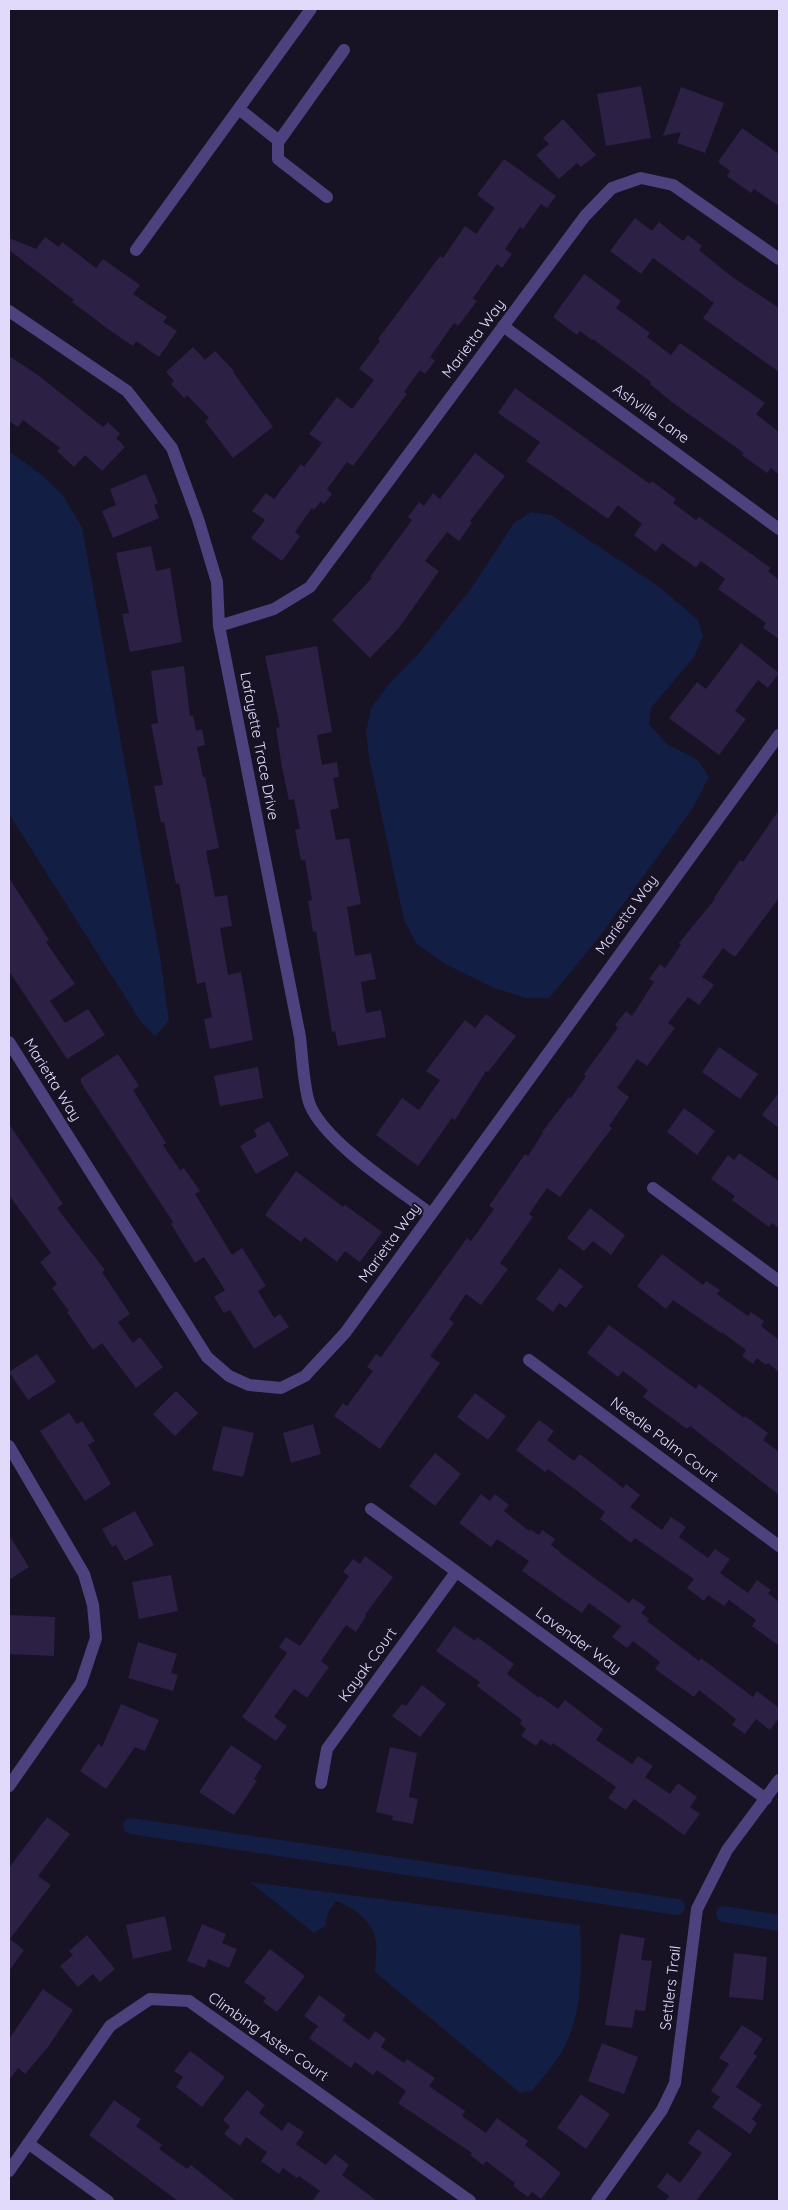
<!DOCTYPE html>
<style>
body{margin:0}
#map{position:relative;width:788px;height:2210px;overflow:hidden;background:#181225;font-family:Quicksand,sans-serif}
canvas{display:block}
.frame{position:absolute;inset:0;border:10px solid #e2dafb;pointer-events:none}
</style>
<div id="map">
<canvas width="788" height="2210"></canvas>
<div class="frame"></div>
</div>
<script>
const context = document.querySelector('canvas').getContext('2d');
context.lineJoin = 'round';
function fillPath(path, color) { context.fillStyle = color; context.fill(path, 'evenodd'); }
function trace(path, color, width, dash) { context.strokeStyle = color; context.lineWidth = width; context.lineCap = dash ? 'butt' : 'round'; context.setLineDash(dash || []); context.stroke(path); }
function write(font, color, halo, rows, align = 'center') {
  context.font = font + ' Quicksand,sans-serif'; context.lineWidth = 4; context.setLineDash([]); context.textBaseline = 'middle'; context.strokeStyle = halo; context.fillStyle = color; for (const [text, x, y, turn = 0] of rows) {
    context.save(); context.translate(x, y); context.rotate((+turn || 0) * Math.PI / 180); context.textAlign = isNaN(turn) ? turn : align; if (halo) context.strokeText(text, 0, 0); context.fillText(text, 0, 0); context.restore();
  }
}
fillPath(new Path2D(`
 M9,451l30,22 23,21 20,33 78,430 9,64 -14,15 -14,-14 -132,-208z
 M531,512l20,3 107,71 40,34 5,16 -9,21 -43,51 -2,16 18,20 31,16 11,17 -16,31 -96,132 -48,58h-23l-32,-10 -49,-24 -28,-20 -13,-24 -35,-163 -3,-24 5,-25 19,-25 30,-31 50,-62 44,-67z
 M250,1882l330,43c1,39 4,82 -14,119 -8,17 -22,32 -34,47l-12,2 -145,-121c0,-9 2,-19 1,-28 -1,-21 -22,-37 -40,-43l-8,11 -3,14 -11,7z`), '#121e43');
trace(new Path2D(`
 M131,1826l546,81
 M724,1914l55,9`), '#121e43', 16);
fillPath(new Path2D(`
 M641,86l10,52 -45,8 -9,-52z
 M681,87l43,16 -19,50 -28,-10 4,-11 -18,4z
 M563,119l33,36 -15,12 -4,-4 -18,16 -23,-24 13,-11 -6,-6z
 M742,128l37,26v52l-25,-17 -3,4 -24,-17 3,-5 -12,-9z
 M504,159l52,37 -9,12 -6,-4 -18,25 -3,-2 -15,22 7,5 -10,14 -5,-4 -24,34 4,3 -19,25 -4,-3 -24,34 5,4 -10,13 -5,-4 -16,22 3,2 -54,72 -6,-4 -20,27 5,5 -8,10 -3,-3 -7,9 -2,-2 -17,24 5,4 -18,25 -31,-23 14,-18 -13,-9 14,-18 8,6 27,-35 3,3 18,-24 -13,-9 28,-37 15,12 22,-29 -15,-11 21,-28 -2,-2 62,-83 3,2 22,-32 11,8 19,-26 -18,-13z
 M635,218l17,13 7,-9 24,19 5,-6 14,11 -3,4 33,27 47,31v64l-76,-54 11,-15 -61,-45 -12,16 -31,-23z
 M45,237l14,10 3,-5 34,26 7,-9 37,26 -7,9 34,23 -4,5 14,9 -18,26 -23,-16 -3,5 -25,-17 -36,-27 2,-2 -65,-50v-12l27,11z
 M584,274l37,27 -5,7 34,25 -3,4 24,18 9,-12 85,60 -9,11 23,18v43l-8,-7 -4,5 -25,-18 2,-2 -71,-50 -23,-19 1,-2 -58,-43 -1,1 -12,-9 -3,4 -24,-18z
 M193,347l12,13 10,-9 19,20 -1,1 40,55 -40,31 -28,-37 4,-3 -22,-23 -3,3 -13,-14 3,-3 -8,-9z
 M9,356l29,19 65,52 5,-5 12,12 -4,4 9,9 -23,24 -17,-16 -11,12 -17,-16 3,-3 -37,-28 -5,7 -9,-6z
 M515,388l135,96 2,-3 24,18 -3,4 23,17 3,-3 72,51 -3,3 11,9v59l-16,-11 3,-5 -48,-34 7,-10 -24,-18 -5,7 -34,-25 -6,9 -22,-17 8,-11 -24,-19 -10,14 -82,-58 14,-19 -42,-29z
 M475,453l30,23 -35,45 2,2 -13,18 -12,-9 -22,29 14,10 -40,57 -29,30 -38,-38 40,-42 -2,-1 42,-57 -4,-3 11,-15 5,4 9,-13 7,6z
 M146,474l12,29 -4,2 5,13 -46,20 -11,-27 14,-6 -6,-16z
 M151,546l5,25 14,-3 12,74 -52,10 -8,-38 7,-1 -13,-60z
 M741,643l38,30 -11,15 -10,-8 -23,31 11,8 -27,36 -50,-37 28,-36 9,7z
 M317,646l15,86 -15,3 5,30 15,-3 2,15 -6,1 6,30 -9,2 6,30 13,-2 12,66 -14,3 8,49 16,-3 5,26 -15,3 5,31 15,-3 5,27 -48,9 -3,-15 -3,1 -16,-101 -3,1 -5,-31 4,-1 -7,-40h-4l-6,-30 5,-1 -6,-30 -5,1 -7,-32 -6,-40 4,-1 -15,-71z
 M184,666l6,50 3,-1 3,16 6,-2 3,16 -8,2 6,30h2l14,71 -13,3 9,46 12,-2 5,31 -12,2 8,47 13,-3 12,68 -43,9 -6,-30 8,-2 -7,-35 -8,2 -18,-101 -3,1 -12,-62 -3,1 -7,-37 9,-1 -12,-61 7,-1 -7,-52z
 M779,810v88l-44,59 -12,-9 -21,29 12,8 -15,20 -11,-8 -20,26 7,5 -28,38 -10,-7 -20,29 12,9 -20,29 3,2 -52,69 -13,-9 -18,26 4,3 -33,46 8,6 -27,36 -15,-11 -17,25 5,4 -24,33 10,7 -60,86 -46,-33 9,-13 4,3 26,-35 -6,-4 9,-13 5,3 86,-119 4,3 23,-32 -5,-3 36,-52 3,2 15,-23 -1,-1 27,-35 2,1 15,-22 -2,-2 34,-46 -3,-3 11,-14 6,5 22,-34 -5,-3 11,-15 5,4 16,-23 -2,-2 36,-44 -1,-1 26,-38 3,2z
 M9,878l40,62 -3,2 29,42 -25,17 15,22 23,-14 17,26 -38,24 -58,-88z
 M486,1014l30,22 -28,36 -2,-1 -31,49 -3,-2 -34,48 -42,-31 26,-37 17,12 21,-30 -14,-9 39,-51 10,8z
 M719,1047l39,27 -18,25 -38,-27z
 M118,1054l21,32 -6,4 33,53 -3,2 17,25 4,-2 16,23 -5,3 37,61 10,-7 24,38 -8,5 16,27 6,-4 9,13 -35,22 -24,-39 -6,3 -10,-16 11,-7 -21,-33 -9,6 -24,-39 2,-2 -92,-139v-5z
 M258,1067l5,31 -43,8 -6,-30z
 M779,1092v36l-17,-13z
 M684,1108l31,23 -18,24 -30,-23z
 M269,1121l20,34 -33,19 -16,-28 17,-10 -3,-6z
 M9,1124l54,80 -6,4 48,62 -3,2 28,42 -12,8 15,21 7,-6 23,30 -27,21 -34,-45 -9,7 -26,-38 2,-1 -17,-23 5,-4 -17,-22 11,-9 -42,-58z
 M739,1153l40,28v47l-7,-5 -3,4 -37,-27 3,-4 -24,-17 17,-24 6,5z
 M296,1171l47,36 2,-2 37,27 -22,30 -15,-11 -8,11 -32,-25 -4,5 -36,-27z
 M590,1208l35,27 -14,20 -18,-14 -9,10 -17,-13z
 M662,1254l41,31 3,-4 14,9 -3,4 31,22 3,-4 13,9 -3,5 18,14v32l-11,-9 -2,2 -9,-7 -4,6 -11,-8 4,-6 -24,-18 -1,1 -48,-33 -7,9 -29,-23z
 M560,1268l23,18 -17,22 -7,-5 -6,9 -17,-13z
 M609,1325l87,64 3,-5 45,34 1,-2 23,17 -5,7 16,12v43l-89,-69 -3,3 -44,-32 5,-7 -25,-19 -5,6 -31,-24z
 M37,1354l19,28 -28,18 -19,-28z
 M176,1391l22,22 -23,23 -22,-22z
 M475,1393l31,23 -18,24 -31,-23z
 M69,1413l8,11 5,-3 13,20 -7,4 23,39 -26,17 -45,-70z
 M539,1420l15,11 -7,9 27,21 6,-7 43,34 3,-4 14,11 -10,12 32,23 9,-13 15,10 -7,10 29,21 7,-9 15,10 -10,14 28,20 9,-13 14,10 -3,3 11,9v44l-27,-20 4,-6 -27,-20 -5,6 -16,-11 -4,6 -17,-13 7,-9 -59,-41 -4,5 -31,-24 5,-7 -57,-43 -3,3 -29,-22z
 M313,1424l8,30 -30,9 -8,-30z
 M223,1426l31,7 -11,44 -31,-7z
 M435,1453l26,21 -26,32 -26,-20z
 M481,1494l9,7 5,-7 14,11 -5,6 25,20 1,-2 9,6 3,-5 13,9 -4,6 8,6v1l70,51 4,-5 13,9 -5,6 8,6 -2,2 52,40 2,-3 52,39 4,-6 22,17v10l-9,12 -14,-11 -11,15 -13,-9 4,-6 -37,-29 -5,7 -39,-28 5,-7 -27,-21 -6,7 -15,-11 9,-11 -32,-23 -7,10 -60,-42 7,-10 -32,-22 -6,8 -32,-24z
 M135,1511l19,34 -29,16 -9,-16 -4,2 -10,-18z
 M9,1535l20,32 -20,13z
 M365,1556l28,21 -28,38 1,1 -10,16 -10,-7 -25,36 8,6 -22,31 -13,-9 -20,28 13,9 -11,15 -34,-24 45,-64 -8,-6 7,-10 14,9 49,-70 -6,-4 10,-13 7,5z
 M171,1575l7,36 -39,8 -7,-37z
 M9,1615l46,2 -1,39 -45,-2z
 M454,1626l21,15 2,-4 37,27 -7,10 32,24 1,-2 18,13 7,-9 38,29 -7,11 36,24 6,-8 15,10 -8,11 25,17 8,-11 19,14 -7,10 10,7 -16,21 -50,-36 -8,11 -18,-12 8,-11 -63,-44 -2,3 -10,-7 -5,7 -15,-10 5,-7 -6,-5 2,-4 -45,-34 3,-4 -44,-31z
 M138,1642l39,12 -6,19 7,2 -5,16 -45,-13z
 M422,1685l24,19 -26,33 -28,-21 10,-12 4,2z
 M121,1704l38,16 -14,31 -10,-4 -29,42 -26,-18 18,-27 4,3z
 M231,1745l31,21 -8,13 3,2 -23,34 -35,-23z
 M390,1747l27,6 -8,44 9,2 -5,25 -21,-4 1,-4 -17,-4z
 M47,1817l23,17 -32,42 13,9 -41,54 14,11 -15,21v-103z
 M165,1916l7,34 -39,9 -7,-34z
 M202,1924l24,10 -4,9 15,6 -8,19 -21,-9 -3,9 -18,-7z
 M620,1934l25,4 -4,22 11,1 -7,50 -10,-1 -3,18 -27,-3z
 M87,1935l28,34 -15,13 -7,-8 -15,13 -18,-21 13,-11 -4,-4z
 M270,1949l35,27 -28,36 -14,-10 3,-4 -22,-16z
 M734,1953l33,4 -4,43 -34,-3z
 M43,1989l30,21 -25,37 -23,27 -7,-6 -9,12v-41z
 M319,1995l27,20 -4,5 27,20 6,-9 11,8 -5,8 23,16 3,-4 28,19 -6,8 36,25 -3,5 24,17 11,-15 31,23 -3,4 36,28 -20,26 -9,-7 -4,5 -15,-11 2,-3 -29,-22 -3,4 -13,-10 2,-2 -74,-50 8,-12 -29,-21 -4,5 -18,-13 -4,6 -42,-30 9,-12 -14,-10z
 M742,2025l21,14 -10,15 4,2 -21,31 26,18 -10,14 5,4 -7,11 -38,-27 8,-10 -9,-6 18,-27 -10,-6z
 M602,2043l36,14 -14,37 -36,-13z
 M190,2051l35,26 -23,30 -26,-20 7,-10 -9,-6z
 M247,2090l18,15 -6,8 23,18 6,-9 16,10 -8,12 30,21 9,-11 14,11 -7,10 35,26h-65l8,-10 -21,-15 -2,2 -14,-10 -4,6 -18,-13 6,-9 -21,-15 -6,9 -16,-12 6,-8 -7,-6z
 M581,2094l29,20 -24,35 -29,-21z
 M114,2100l27,19 -5,7 26,19 -3,4 28,20 4,-4 45,36h-58l-89,-66z
 M698,2129l34,25 -36,47h-31l4,-5 -12,-9 10,-14 13,10 22,-30 -14,-10z`), '#2c2044');
trace(new Path2D(`
 M239,109l40,32 65,-91
 M278,140v19l49,38
 M136,250l175,-241
 M9,311l118,80 45,57 26,71 19,63 2,44 81,411c2,17 4,54 10,68 16,38 87,83 121,109
 M503,326l276,203
 M219,626l55,-17 36,-22 275,-371 27,-28 29,-10 32,7 106,74
 M9,1042l198,315 22,19 20,9 32,3 24,-12 40,-43 434,-598
 M653,1188l126,93
 M529,1360l250,186
 M9,1446l75,128 9,31 3,33 -15,45 -72,103
 M371,1509l395,290
 M321,1783l6,-34 129,-177
 M29,2144l79,57
 M9,2171l101,-145 40,-27 39,2 281,200
 M597,2201l65,-91 13,-27 22,-174 30,-59 52,-70`), '#4d427e', 12);
write('15px', '#e2dafb', '#181225', [
 ["Marietta Way",474,339,-53],
 ["Ashville Lane",651,414,36],
 ["Lafayette Trace Drive",259,746,79],
 ["Marietta Way",627,915,-54],
 ["Marietta Way",52,1080,58],
 ["Marietta Way",390,1243,-54],
 ["Needle Palm Court",664,1440,37],
 ["Lavender Way",578,1641,36],
 ["Kayak Court",368,1665,-54],
 ["Settlers Trail",671,1988,-83],
 ["Climbing Aster Court",268,2037,35]
]);
</script>
